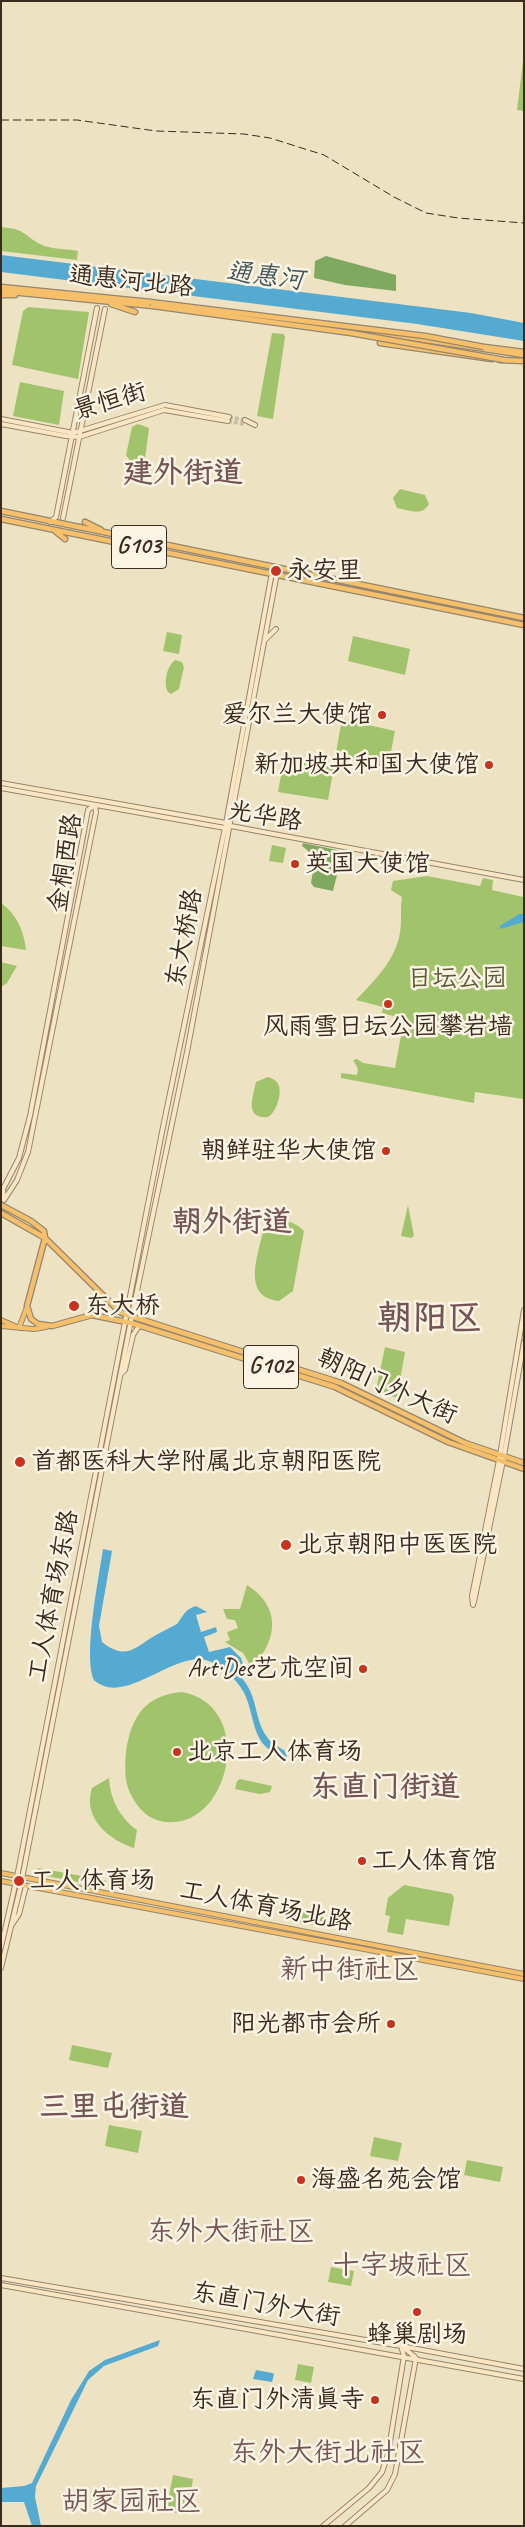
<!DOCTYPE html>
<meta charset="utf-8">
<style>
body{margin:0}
#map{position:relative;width:525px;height:2527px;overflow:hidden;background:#ede3c3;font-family:Caveat,sans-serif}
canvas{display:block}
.frame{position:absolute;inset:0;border:2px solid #3b2a1e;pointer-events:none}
</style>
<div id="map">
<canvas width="525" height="2527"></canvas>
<div class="frame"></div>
</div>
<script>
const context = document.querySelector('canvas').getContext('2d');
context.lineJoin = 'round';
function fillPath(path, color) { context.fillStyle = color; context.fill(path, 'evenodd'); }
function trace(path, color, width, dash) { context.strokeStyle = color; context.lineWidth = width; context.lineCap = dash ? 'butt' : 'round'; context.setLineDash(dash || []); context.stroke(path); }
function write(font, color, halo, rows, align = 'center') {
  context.font = font + ' Caveat,"LXGW WenKai TC",sans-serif'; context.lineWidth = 5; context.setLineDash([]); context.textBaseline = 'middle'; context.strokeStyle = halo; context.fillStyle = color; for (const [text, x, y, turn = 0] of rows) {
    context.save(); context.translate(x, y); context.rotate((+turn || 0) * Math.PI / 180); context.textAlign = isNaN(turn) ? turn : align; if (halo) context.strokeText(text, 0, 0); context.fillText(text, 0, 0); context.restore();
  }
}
fillPath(new Path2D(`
 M524,53v58l-7,-1z
 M1,227c24,2 21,7 39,17 9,5 27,5 38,7l-1,9 -76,-9z
 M28,307l61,5 -11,67 -66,-14 11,-54z
 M272,333l12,1 1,3 -12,82 -16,-3z
 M20,382l44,9 -5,34 -46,-9z
 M138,424l11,4 -4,31 -6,5 -8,-2 -5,-7 6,-28z
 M400,489l25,6 4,9c-7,13 -20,6 -32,4l-4,-10z
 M167,632l15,3 -3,19 -16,-3z
 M353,636l57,13 -5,26 -57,-14z
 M175,660l7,2 2,5 -5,22 -8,5 -3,-2c-5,-9 -1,-26 7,-32z
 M342,719l53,12 -7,36 -53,-9z
 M284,758l50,9 -6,33 -50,-8z
 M272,845l14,3 -3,15 -14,-2z
 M427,876l53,10 3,-8 10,2 -1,10 31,7 1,202 -49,-7 -1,11 -133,-25v-5l16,2 1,-6 -5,-9 4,-1 6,4 32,5 9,-49 -22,-6 1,-6 -27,-7c18,-19 40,-40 44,-68 2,-11 0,-23 2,-35l-11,-7 2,-9z
 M1,903c16,11 23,29 25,47l-25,-4z
 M1,962l16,4 -10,17 -6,4z
 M268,1077c4,1 8,3 10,7 5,8 -2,29 -10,33 -24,2 -15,-20 -12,-35z
 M408,1205l6,31 -3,2 -10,-2z
 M276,1219c10,1 21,4 28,12l-11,60 -14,10c-39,-4 -20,-48 -15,-74z
 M385,1347l20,5 -8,46 -21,-8z
 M247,1585c33,21 32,53 6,81l-3,-1 -7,-12 -18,-11 5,-2 -3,-8 11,-4 -3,-8 -8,-1 -4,-10h17z
 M182,1692c75,14 48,136 -15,130 -18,-1 -29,-13 -37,-29 -6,-13 -5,-27 -4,-41 5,-35 19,-57 56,-60z
 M109,1778c1,21 11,40 28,52l-3,18c-25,-8 -52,-30 -42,-60z
 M240,1779l32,7 -2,6 -10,2 -25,-5 2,-8z
 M38,1868l66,12 2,1 -2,6 -68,-13z
 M404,1885l48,9 2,4 -5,28 -43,-7 -3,16 -16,-3 3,-16 -5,-1 3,-17z
 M300,1912l33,7 -2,9 -33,-6z
 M72,2045l40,8 -4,15 -39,-8z
 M109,2125l33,6 -4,22 -33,-7z
 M374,2137l28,6 -4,18 -28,-5z
 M467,2160l36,7 -3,15 -36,-7z
 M331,2267l23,4 -3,15 -23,-4z
 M298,2364l16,3 -3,16 -16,-3z
 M173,2475l20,4 -6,36 -21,-4z`), '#a1c36c');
fillPath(new Path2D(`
 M326,256l70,19v16l-51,-6 -31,-7 1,-17z
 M303,843l49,10 -3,11 -10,3 -6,24 -19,-4 -3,-4c3,-17 6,-27 -9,-37z`), '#80a960');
fillPath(new Path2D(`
 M1,255l470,58 53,10v18l-107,-17 -416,-52z
 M519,914h5v8l-24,7v-3z
 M103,1549l9,2 -13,75 3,16c24,19 32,6 54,-7 7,-4 14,-7 21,-11 7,-9 7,-14 19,-18l11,6 -11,3 5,17 15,-5 1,5 -13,5 5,15 21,-5 11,11 3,9 -4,9c19,20 13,41 27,61 4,6 12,10 18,14l2,6c-38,-8 -30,-41 -44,-66 -7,-12 -21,-25 -34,-30 -35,-12 -84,47 -115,19 -11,-25 5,-103 9,-131z
 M160,2340l-2,6 -54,20 -16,14 -52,106 -1,11 6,29h-9l-8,-24h-23v-14l23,-2 8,-3 39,-83 18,-29 16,-11z
 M256,2370l16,3 2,1 -2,8 -19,-3z`), '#54aad0');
trace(new Path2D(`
 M229,417l16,3
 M228,421l16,3`), '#c9bea2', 4, [4, 2]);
const secondary = new Path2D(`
 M1,419l72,14 92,-28 64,12
 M245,420l10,5
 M1,424l65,12 13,1 85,-27 64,11
 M63,518l42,-209
 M50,522l6,-5 41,-209
 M265,640l11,-11
 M1,783l225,40
 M1,788l224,40 6,-2 37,7 256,47
 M4,1200l-1,-11 16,-31 11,-42 58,-306 7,-5
 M4,1200l13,-20 11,-28 68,-340 -1,-7
 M121,1374l4,-4 8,-35 6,-9
 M474,1602l30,-146 20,-114
 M473,1605l-1,-9 28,-141 24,-145
 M11,1926l8,-12 7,-28
 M1,1947l16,-70 145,-745 64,-309 47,-256
 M1,1968l19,-79 113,-579 54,-258 91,-484
 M1,2278l400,68 123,23
 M1,2285l523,94
 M403,2347l12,10
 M323,2526l46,-38 13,-16 6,-18 16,-98 -3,-10
 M345,2526l42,-36 8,-16 21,-116`);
const primary = new Path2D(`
 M1,1320l16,7
 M1,1326l33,3 12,-2
 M19,1328l8,-21
 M1,1873l523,101
 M1,1881l523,98`);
const highway = new Path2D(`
 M1,287l149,15
 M1,291l152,15
 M1,295h14
 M111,304l24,8
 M360,330l164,25
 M380,343l112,16
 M484,347l40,5
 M500,360l24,1
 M1,511l523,107
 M1,519l523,106
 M85,522l16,8
 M54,530l11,9
 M122,550l16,-3
 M1,1205l30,16 13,10 1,7 -18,68 4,13 7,5 14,2 40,-11 39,8 204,64 113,55 76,27
 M1,1213l44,25 75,74 7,3 214,68 124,60 59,20`);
trace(secondary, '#948670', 6);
trace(primary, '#948670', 6);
trace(highway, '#948670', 7);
trace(secondary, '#fbe6c4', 4);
trace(primary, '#f6c06b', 4);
trace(highway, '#f6c06b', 4.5);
trace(new Path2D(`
 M1,120h76l79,11 88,3 26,4 54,17 70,42 32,16 32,5 66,5`), '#3b2a1e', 1, [8, 4]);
const highwayBridge = new Path2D(`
 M150,302l275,34 59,11
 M153,306l198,27 153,27`);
trace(highwayBridge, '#948670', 7, []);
trace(highwayBridge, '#f6c06b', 4.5);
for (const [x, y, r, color] of [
 [276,571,6,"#c8321e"],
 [382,715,5,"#c8321e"],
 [489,765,5,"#c8321e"],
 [295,864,5,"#c8321e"],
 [388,1004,5,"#c8321e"],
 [386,1151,5,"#c8321e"],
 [74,1306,6,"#c8321e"],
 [20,1462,6,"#c8321e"],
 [286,1545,6,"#c8321e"],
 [363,1669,5,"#c8321e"],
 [177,1752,5,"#c8321e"],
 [362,1861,5,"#c8321e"],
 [19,1881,6,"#c8321e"],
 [391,2024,5,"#c8321e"],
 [301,2180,5,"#c8321e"],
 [417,2312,5,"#c8321e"],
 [375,2400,5,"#c8321e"]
]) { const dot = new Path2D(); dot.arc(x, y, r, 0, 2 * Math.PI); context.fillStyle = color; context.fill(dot); trace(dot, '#fcf5e5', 2); }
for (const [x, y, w] of [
 [139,547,55],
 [271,1367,55]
]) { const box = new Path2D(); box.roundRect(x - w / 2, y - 21.5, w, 43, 4); context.fillStyle = '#fcf5e5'; context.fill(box); trace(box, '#3b2a1e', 1); }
write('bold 24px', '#3b2a1e', null, [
 ["G103",139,547],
 ["G102",271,1367]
]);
write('25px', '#3b2a1e', '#fcf5e5', [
 ["通惠河北路",131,282,6],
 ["景恒街",110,402,-16],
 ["光华路",265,817,9],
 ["金桐西路",66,863,-81],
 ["东大桥路",185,938,-79],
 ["朝阳门外大街",387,1387,24],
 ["工人体育场东路",54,1596,-79],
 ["工人体育场北路",266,1907,11],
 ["东直门外大街",266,2305,10]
]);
write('25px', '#3b2a1e', '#fcf5e5', [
 ["永安里",287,571],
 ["爱尔兰大使馆",372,715,"right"],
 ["新加坡共和国大使馆",479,765,"right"],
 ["英国大使馆",305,864],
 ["风雨雪日坛公园攀岩墙",388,1027,"center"],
 ["朝鲜驻华大使馆",376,1151,"right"],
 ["东大桥",85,1306],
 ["首都医科大学附属北京朝阳医院",31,1462],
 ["北京朝阳中医医院",297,1545],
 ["Art·Des艺术空间",353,1669,"right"],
 ["北京工人体育场",187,1752],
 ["工人体育馆",372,1861],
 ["工人体育场",30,1881],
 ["阳光都市会所",381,2024,"right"],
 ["海盛名苑会馆",311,2180],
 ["蜂巢剧场",417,2335,"center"],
 ["东直门外清真寺",365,2400,"right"]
], 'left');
write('25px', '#5a5835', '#fcf5e5', [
 ["日坛公园",457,979]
]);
write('italic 26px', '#44575c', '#fcf5e5', [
 ["通惠河",265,277,7]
]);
write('28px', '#745454', '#fcf5e5', [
 ["新中街社区",350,1971],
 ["东外大街社区",231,2233],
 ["十字坡社区",402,2267],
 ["东外大街北社区",328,2454],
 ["胡家园社区",132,2503]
]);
write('bold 30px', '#745454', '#fcf5e5', [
 ["建外街道",183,474],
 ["朝外街道",232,1223],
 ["东直门街道",385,1788],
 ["三里屯街道",114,2108]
]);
write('bold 35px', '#745454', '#fcf5e5', [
 ["朝阳区",430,1320]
]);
</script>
